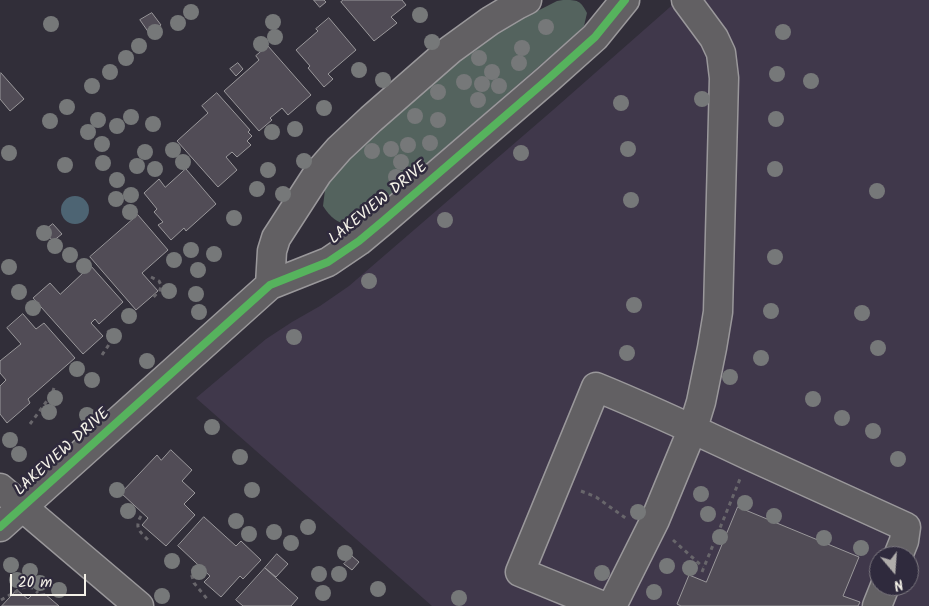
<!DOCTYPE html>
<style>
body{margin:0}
#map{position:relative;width:929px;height:606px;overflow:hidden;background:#312e39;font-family:Kalam,sans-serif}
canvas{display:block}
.north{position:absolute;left:869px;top:546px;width:50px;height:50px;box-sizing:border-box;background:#2f2a3d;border:1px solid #7e7a81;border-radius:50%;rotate:162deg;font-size:14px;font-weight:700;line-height:20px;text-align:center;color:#f4f1e8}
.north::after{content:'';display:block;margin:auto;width:18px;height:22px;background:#b0adab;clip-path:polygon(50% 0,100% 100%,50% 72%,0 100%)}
.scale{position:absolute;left:10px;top:574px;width:76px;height:22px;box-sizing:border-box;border:2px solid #f4f1e8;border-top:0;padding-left:6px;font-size:15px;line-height:18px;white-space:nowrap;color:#f4f1e8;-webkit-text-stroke:4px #2f2a3d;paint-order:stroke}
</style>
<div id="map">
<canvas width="929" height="606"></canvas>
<div class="north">N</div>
<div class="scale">20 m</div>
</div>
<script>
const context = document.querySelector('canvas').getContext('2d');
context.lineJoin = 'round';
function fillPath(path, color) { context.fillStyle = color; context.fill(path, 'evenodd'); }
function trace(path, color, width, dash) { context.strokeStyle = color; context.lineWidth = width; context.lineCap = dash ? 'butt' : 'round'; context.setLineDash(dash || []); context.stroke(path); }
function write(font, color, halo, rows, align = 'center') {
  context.font = font + ' Kalam,sans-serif'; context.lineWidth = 5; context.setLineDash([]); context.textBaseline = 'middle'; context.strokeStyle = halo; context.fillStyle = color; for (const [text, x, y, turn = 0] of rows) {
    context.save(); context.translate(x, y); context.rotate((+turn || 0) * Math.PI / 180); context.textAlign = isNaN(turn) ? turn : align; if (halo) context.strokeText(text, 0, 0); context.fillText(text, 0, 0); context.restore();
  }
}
fillPath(new Path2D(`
 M678,0h251v606h-497l-236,-208 70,-59 26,-17 28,-16 29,-20 204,-176zM879,556h30v30h-30z`), '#40384b');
fillPath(new Path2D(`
 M563,0c15,0 17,0 24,13l-3,13 -9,9 -211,183c-18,11 -30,5 -41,-12l2,-16 7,-12 12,-15 133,-118 23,-15 57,-29z`), '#54635e');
fillPath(new Path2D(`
 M61 210a14 14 0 1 1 28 0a14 14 0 1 1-28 0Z`), '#4d6473');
const building = new Path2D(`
 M314,0h10l2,2 -6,5z
 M344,0h58l4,5 -15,12 6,6 -23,18 -33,-39z
 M152,13l9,12 -12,8 -9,-13z
 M329,18l27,32 -28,24 5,5 -9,8 -16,-19 2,-2 -14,-16 22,-19 -2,-2z
 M268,46l43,49 -23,20 -6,-7 -12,10 2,2 -13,11 -35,-40 35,-31 -3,-4z
 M238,63l5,6 -7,7 -6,-7z
 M1,73l23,26 -14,12 -10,-12v-25z
 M217,93l33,37 -2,2 4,4 -5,5 4,4 -14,12 -5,-5 -6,5 11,13 -19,17 -41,-46 31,-28 -6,-7z
 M186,169l30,35 -30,27 -2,-3 -13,12 -13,-15 5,-3 -9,-10 3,-3 -13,-16 15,-14 6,8z
 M138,215l30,35 -26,23 16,18 -22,19 -46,-53z
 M53,224l9,10 -9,7 -9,-10z
 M91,266l32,36 -24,22 -4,-5 -4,4 12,13 -20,18 -50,-56 17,-15 10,11z
 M23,314l13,15 8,-6 31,35 -47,41 2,4 -23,20 -7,-9v-28l6,-6 -6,-7v-12l21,-17 -14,-16z
 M171,450l21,20 -10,11 13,12 -11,11 11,11 -29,31 -24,-21 6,-7 -27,-25 36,-38 4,5z
 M738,507l121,50 -16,39 17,6 -2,4h-177l-4,-2 12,-29 17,7z
 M204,517l32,29 5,-5 20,19 -18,19 -3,-3 -19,21 -17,-15 6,-6 -32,-30z
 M277,554l11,10 -12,13 -11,-9z
 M352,556l7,6 -7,8 -8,-6z
 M265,568l33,30 -7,8h-48l-7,-6z
 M17,590l11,9 4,-4 13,-1 14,12h-57z`);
fillPath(building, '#514c56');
trace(building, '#9a989b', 1);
const minor = new Path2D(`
 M270,285l2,-34 4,-13 42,-65 21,-24 32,-30 79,-69 40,-29 27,-16 10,-5
 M0,488l139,118
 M0,527l270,-242 58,-23 31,-21 24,-20 165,-142 47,-42 30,-37
 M603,606l-83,-34 76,-185c52,21 103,45 154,69 52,24 104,47 156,71l-2,14 -6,15
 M612,606l43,-86 38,-92 8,-26 11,-54 6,-36 6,-234 -3,-25 -7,-15 -28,-38
 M877,606l8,-20`);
trace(minor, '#9a989b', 31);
trace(new Path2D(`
 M151,277l8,4 2,4 -1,5 -9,10
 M102,355l8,-12v-10l-3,-3
 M30,424l22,-30 2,-6
 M581,491l15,6 31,22
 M141,516c-8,13 1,17 9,26
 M673,540l30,27
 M194,568l-3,5 3,10 14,17
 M702,572l38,-93
 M1,600l23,-13 9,1 5,5`), '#68666b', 3, [4, 4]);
trace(minor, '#626063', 28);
trace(new Path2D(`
 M0,527l270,-242 58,-23 31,-21 24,-20 165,-142 47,-42 30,-37`), '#56b35d', 8);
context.fillStyle = '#767879';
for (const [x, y] of [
 [191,12],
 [420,15],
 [273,22],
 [178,23],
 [51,24],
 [546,27],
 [155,32],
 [783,32],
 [275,37],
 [432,42],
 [261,44],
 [139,46],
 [522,48],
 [126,58],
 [479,58],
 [519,63],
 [359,70],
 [110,72],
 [492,72],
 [777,74],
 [383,80],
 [811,81],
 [464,82],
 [482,84],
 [92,86],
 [499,86],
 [438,92],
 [702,99],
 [478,100],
 [621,103],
 [67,107],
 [324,108],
 [415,116],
 [131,117],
 [776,119],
 [98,120],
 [438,120],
 [50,121],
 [153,124],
 [117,126],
 [295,129],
 [88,132],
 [272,132],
 [430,143],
 [102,144],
 [408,145],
 [391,149],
 [628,149],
 [173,150],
 [372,151],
 [145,152],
 [9,153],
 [521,153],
 [304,161],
 [183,162],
 [401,162],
 [103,163],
 [65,165],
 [137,166],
 [155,169],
 [775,169],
 [268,170],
 [396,177],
 [117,180],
 [257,189],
 [877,191],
 [283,194],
 [131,195],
 [116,199],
 [631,200],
 [130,212],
 [234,218],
 [445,220],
 [44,233],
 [55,246],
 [191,250],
 [214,254],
 [70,255],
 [775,257],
 [174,260],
 [84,266],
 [9,267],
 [198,270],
 [369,281],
 [169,291],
 [19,292],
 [196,294],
 [634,305],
 [33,308],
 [771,311],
 [199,312],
 [862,313],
 [129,316],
 [114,336],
 [294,337],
 [878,348],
 [627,353],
 [761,358],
 [147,361],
 [77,369],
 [730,377],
 [92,380],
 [55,398],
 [813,399],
 [49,412],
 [87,415],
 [842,418],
 [212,427],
 [873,431],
 [10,440],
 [19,454],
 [240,457],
 [898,459],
 [117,490],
 [252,490],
 [701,494],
 [745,503],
 [128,511],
 [638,512],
 [708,514],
 [774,516],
 [236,521],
 [308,527],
 [274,532],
 [249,534],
 [720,537],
 [824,538],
 [291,543],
 [861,548],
 [345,553],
 [172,561],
 [11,565],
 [667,566],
 [690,568],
 [30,571],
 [199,572],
 [602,573],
 [319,574],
 [339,574],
 [17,580],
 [40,583],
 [378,589],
 [59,590],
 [654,592],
 [323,593],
 [162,596],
 [459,598]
]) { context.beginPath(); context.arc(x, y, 8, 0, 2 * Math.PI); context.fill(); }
write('16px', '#f4f1e8', '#2f2a3d', [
 ["LAKEVIEW DRIVE",379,204,-39],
 ["LAKEVIEW DRIVE",63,453,-42]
]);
</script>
